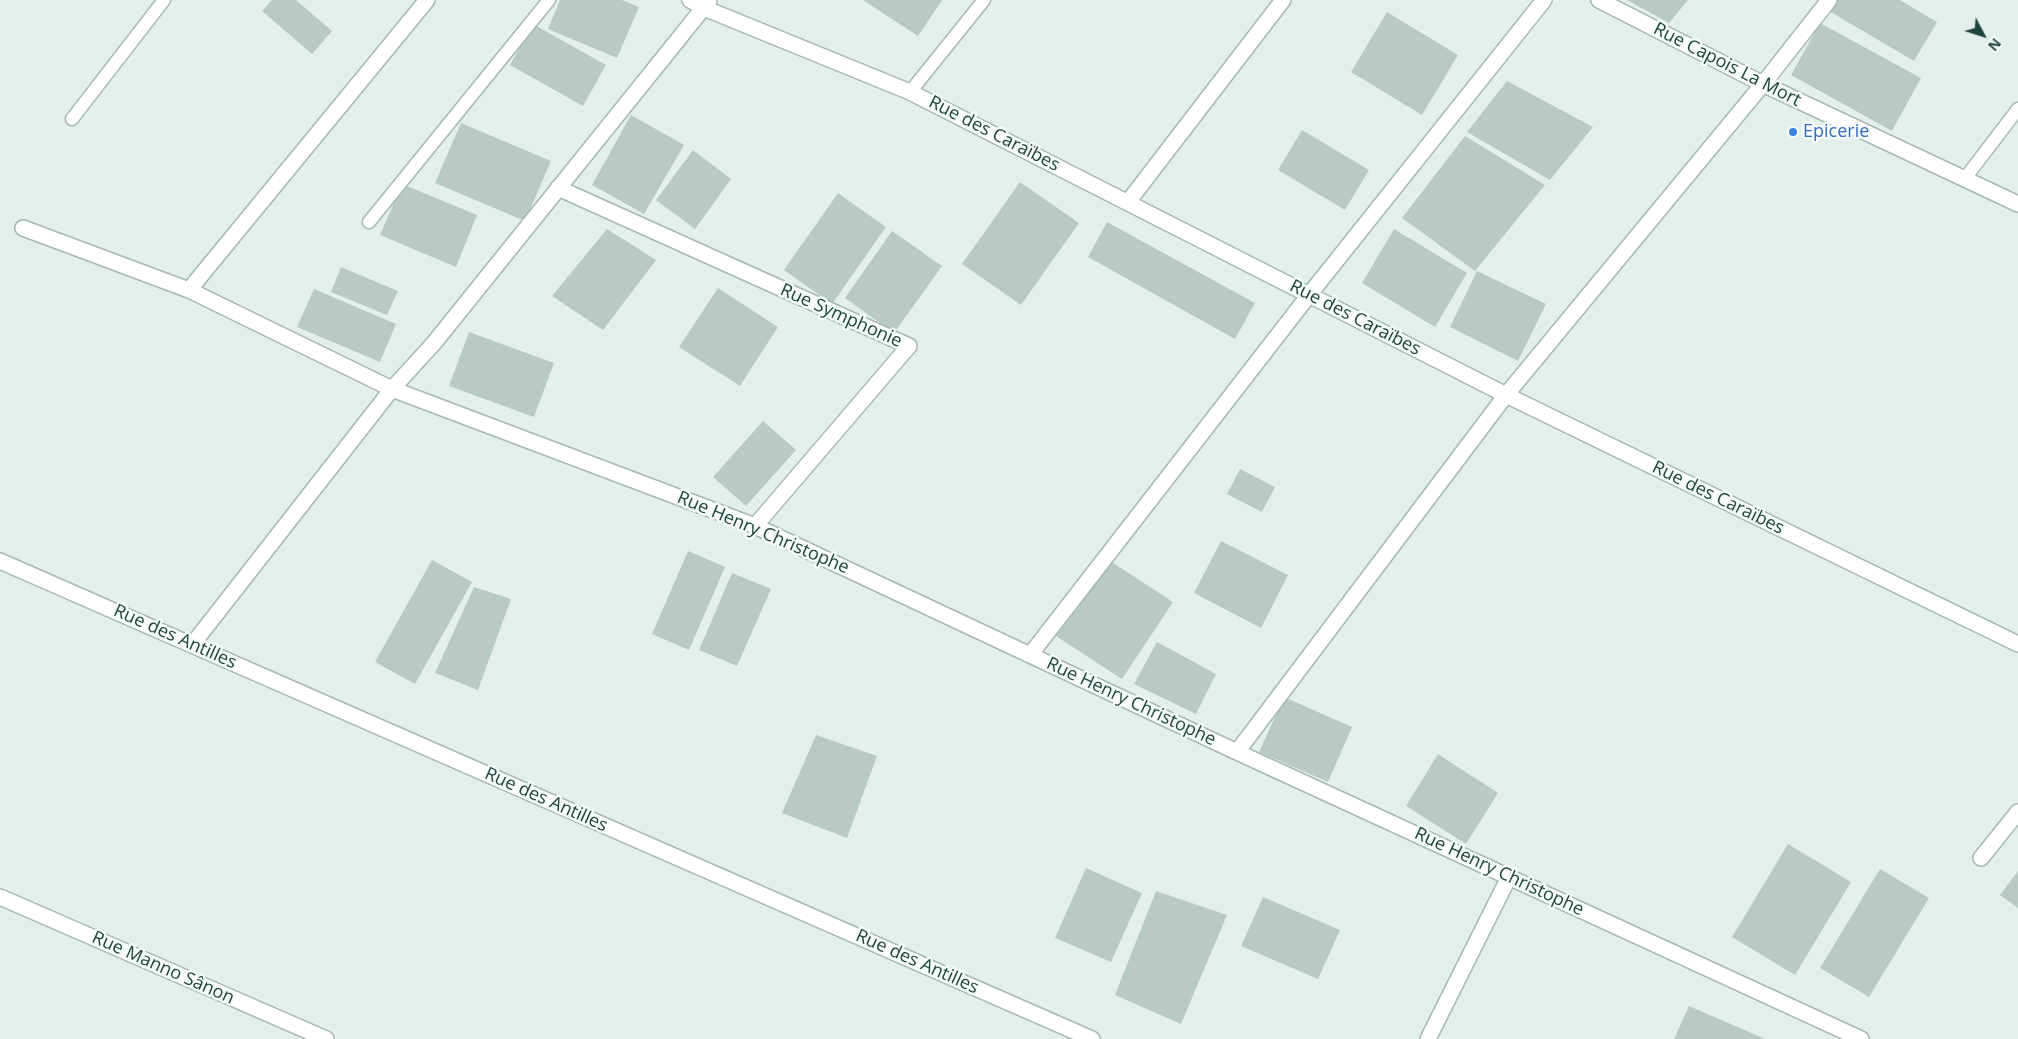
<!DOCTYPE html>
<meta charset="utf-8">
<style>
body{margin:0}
#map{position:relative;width:2018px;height:1039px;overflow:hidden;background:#e4efeb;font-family:"Open Sans",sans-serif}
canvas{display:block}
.north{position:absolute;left:1958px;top:10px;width:50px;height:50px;-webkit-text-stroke:4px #f5fbf9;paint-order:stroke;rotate:130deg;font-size:14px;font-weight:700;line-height:20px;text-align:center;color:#21433d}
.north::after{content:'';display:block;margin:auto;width:18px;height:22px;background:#21433d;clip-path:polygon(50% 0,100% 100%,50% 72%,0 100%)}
</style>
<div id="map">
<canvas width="2018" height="1039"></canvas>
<div class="north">N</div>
</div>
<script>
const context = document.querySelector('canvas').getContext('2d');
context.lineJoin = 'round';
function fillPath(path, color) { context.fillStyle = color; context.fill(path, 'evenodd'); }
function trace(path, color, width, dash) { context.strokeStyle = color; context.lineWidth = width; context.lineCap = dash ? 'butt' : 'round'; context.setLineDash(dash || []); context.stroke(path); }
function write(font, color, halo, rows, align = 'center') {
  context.font = font + ' "Open Sans",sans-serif'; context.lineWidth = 5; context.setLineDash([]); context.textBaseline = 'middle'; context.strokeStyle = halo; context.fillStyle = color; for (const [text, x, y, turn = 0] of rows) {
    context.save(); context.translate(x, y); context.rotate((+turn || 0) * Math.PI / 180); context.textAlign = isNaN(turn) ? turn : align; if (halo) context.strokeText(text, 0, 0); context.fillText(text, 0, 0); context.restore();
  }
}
fillPath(new Path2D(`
 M272,0h24l36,31 -20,23 -50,-43z
 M560,0h62l17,7 -22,51 -69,-29z
 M863,0h79l-24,36z
 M1627,0h61l-19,23z
 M1836,0h64l37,22 -23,39 -85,-50z
 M1387,12l71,43 -36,60 -71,-43z
 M1820,23l101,55 -29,53 -101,-56z
 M533,24l73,41 -23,41 -73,-41z
 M1507,81l86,46 -43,53 -83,-48z
 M631,115l53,30 -40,69 -52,-29z
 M461,123l90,38 -26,60 -90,-38z
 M1302,130l67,40 -24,40 -67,-40z
 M1465,136l80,49 -70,86 -73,-53z
 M693,150l38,29 -36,50 -39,-29z
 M1020,182l59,41 -58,82 -59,-41z
 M402,184l75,31 -21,52 -76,-32z
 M838,193l48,34 -54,77 -48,-34z
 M1107,222l148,81 -20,36 -147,-82z
 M607,229l49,31 -53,70 -51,-34z
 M1394,229l73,44 -32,54 -73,-44z
 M892,231l50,35 -48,67 -49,-35z
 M341,267l57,24 -11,24 -56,-23z
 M1477,271l69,33 -28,57 -68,-34z
 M718,288l60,39 -38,59 -61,-39z
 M314,289l82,35 -16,38 -83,-35z
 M469,332l85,31 -20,54 -85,-31z
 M763,421l33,29 -50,56 -33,-29z
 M1240,469l35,18 -13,25 -35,-18z
 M1221,541l67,34 -27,53 -67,-35z
 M688,551l37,16 -36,83 -37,-16z
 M1107,559l66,43 -51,77 -66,-43z
 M432,560l40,22 -57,102 -40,-22z
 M732,573l39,16 -34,77 -38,-16z
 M474,587l37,12 -33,91 -43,-17z
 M1157,642l59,32 -20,40 -62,-30z
 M1284,697l68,30 -24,55 -69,-30z
 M816,735l61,21 -30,82 -65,-25z
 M1438,754l60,39 -32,51 -60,-38z
 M1788,844l63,38 -56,93 -63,-38z
 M1086,868l56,25 -31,69 -56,-24z
 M1880,869l49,29 -60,99 -49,-29z
 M2018,871v37l-18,-13z
 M1156,891l71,24 -46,109 -66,-29z
 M1263,897l77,33 -22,49 -77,-33z
 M1689,1006l76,33h-91z`), '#b9cac5');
const service = new Path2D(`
 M910,92l74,-92
 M72,119l92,-119
 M1966,177l52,-68
 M369,222l180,-222`);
const minor = new Path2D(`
 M690,0l14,8 206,84 596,303 512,249
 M1599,0l164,84 255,120
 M558,188l351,158 -154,180
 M1128,202l155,-202
 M23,228l166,62 203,99 363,137 482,226 624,287
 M189,290l238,-290
 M0,561l1092,478
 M192,645l200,-256 42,-46 275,-342
 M1030,655l279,-360 235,-295
 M1237,752l269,-357 257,-311 66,-84
 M1981,858l37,-46
 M0,897l326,142
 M1428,1039l81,-162`);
trace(service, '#a6b8b3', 15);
trace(minor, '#a6b8b3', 18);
trace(service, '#fff', 12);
trace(minor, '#fff', 15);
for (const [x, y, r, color] of [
 [1793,132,5,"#3f7fe0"]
]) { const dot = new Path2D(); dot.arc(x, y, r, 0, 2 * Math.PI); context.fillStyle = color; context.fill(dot); trace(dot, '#f5fbf9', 2); }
write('18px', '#21433d', '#f5fbf9', [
 ["Rue Capois La Mort",1727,65,27],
 ["Rue des Caraïbes",994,134,27],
 ["Rue Symphonie",841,316,24],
 ["Rue des Caraïbes",1355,318,27],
 ["Rue des Caraïbes",1718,498,26],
 ["Rue Henry Christophe",763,533,23],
 ["Rue des Antilles",175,637,24],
 ["Rue Henry Christophe",1131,702,25],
 ["Rue des Antilles",546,800,24],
 ["Rue Henry Christophe",1499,872,25],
 ["Rue des Antilles",917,962,24],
 ["Rue Manno Sânon",163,968,24]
]);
write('18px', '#366cbe', '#f5fbf9', [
 ["Epicerie",1803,132]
], 'left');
</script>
